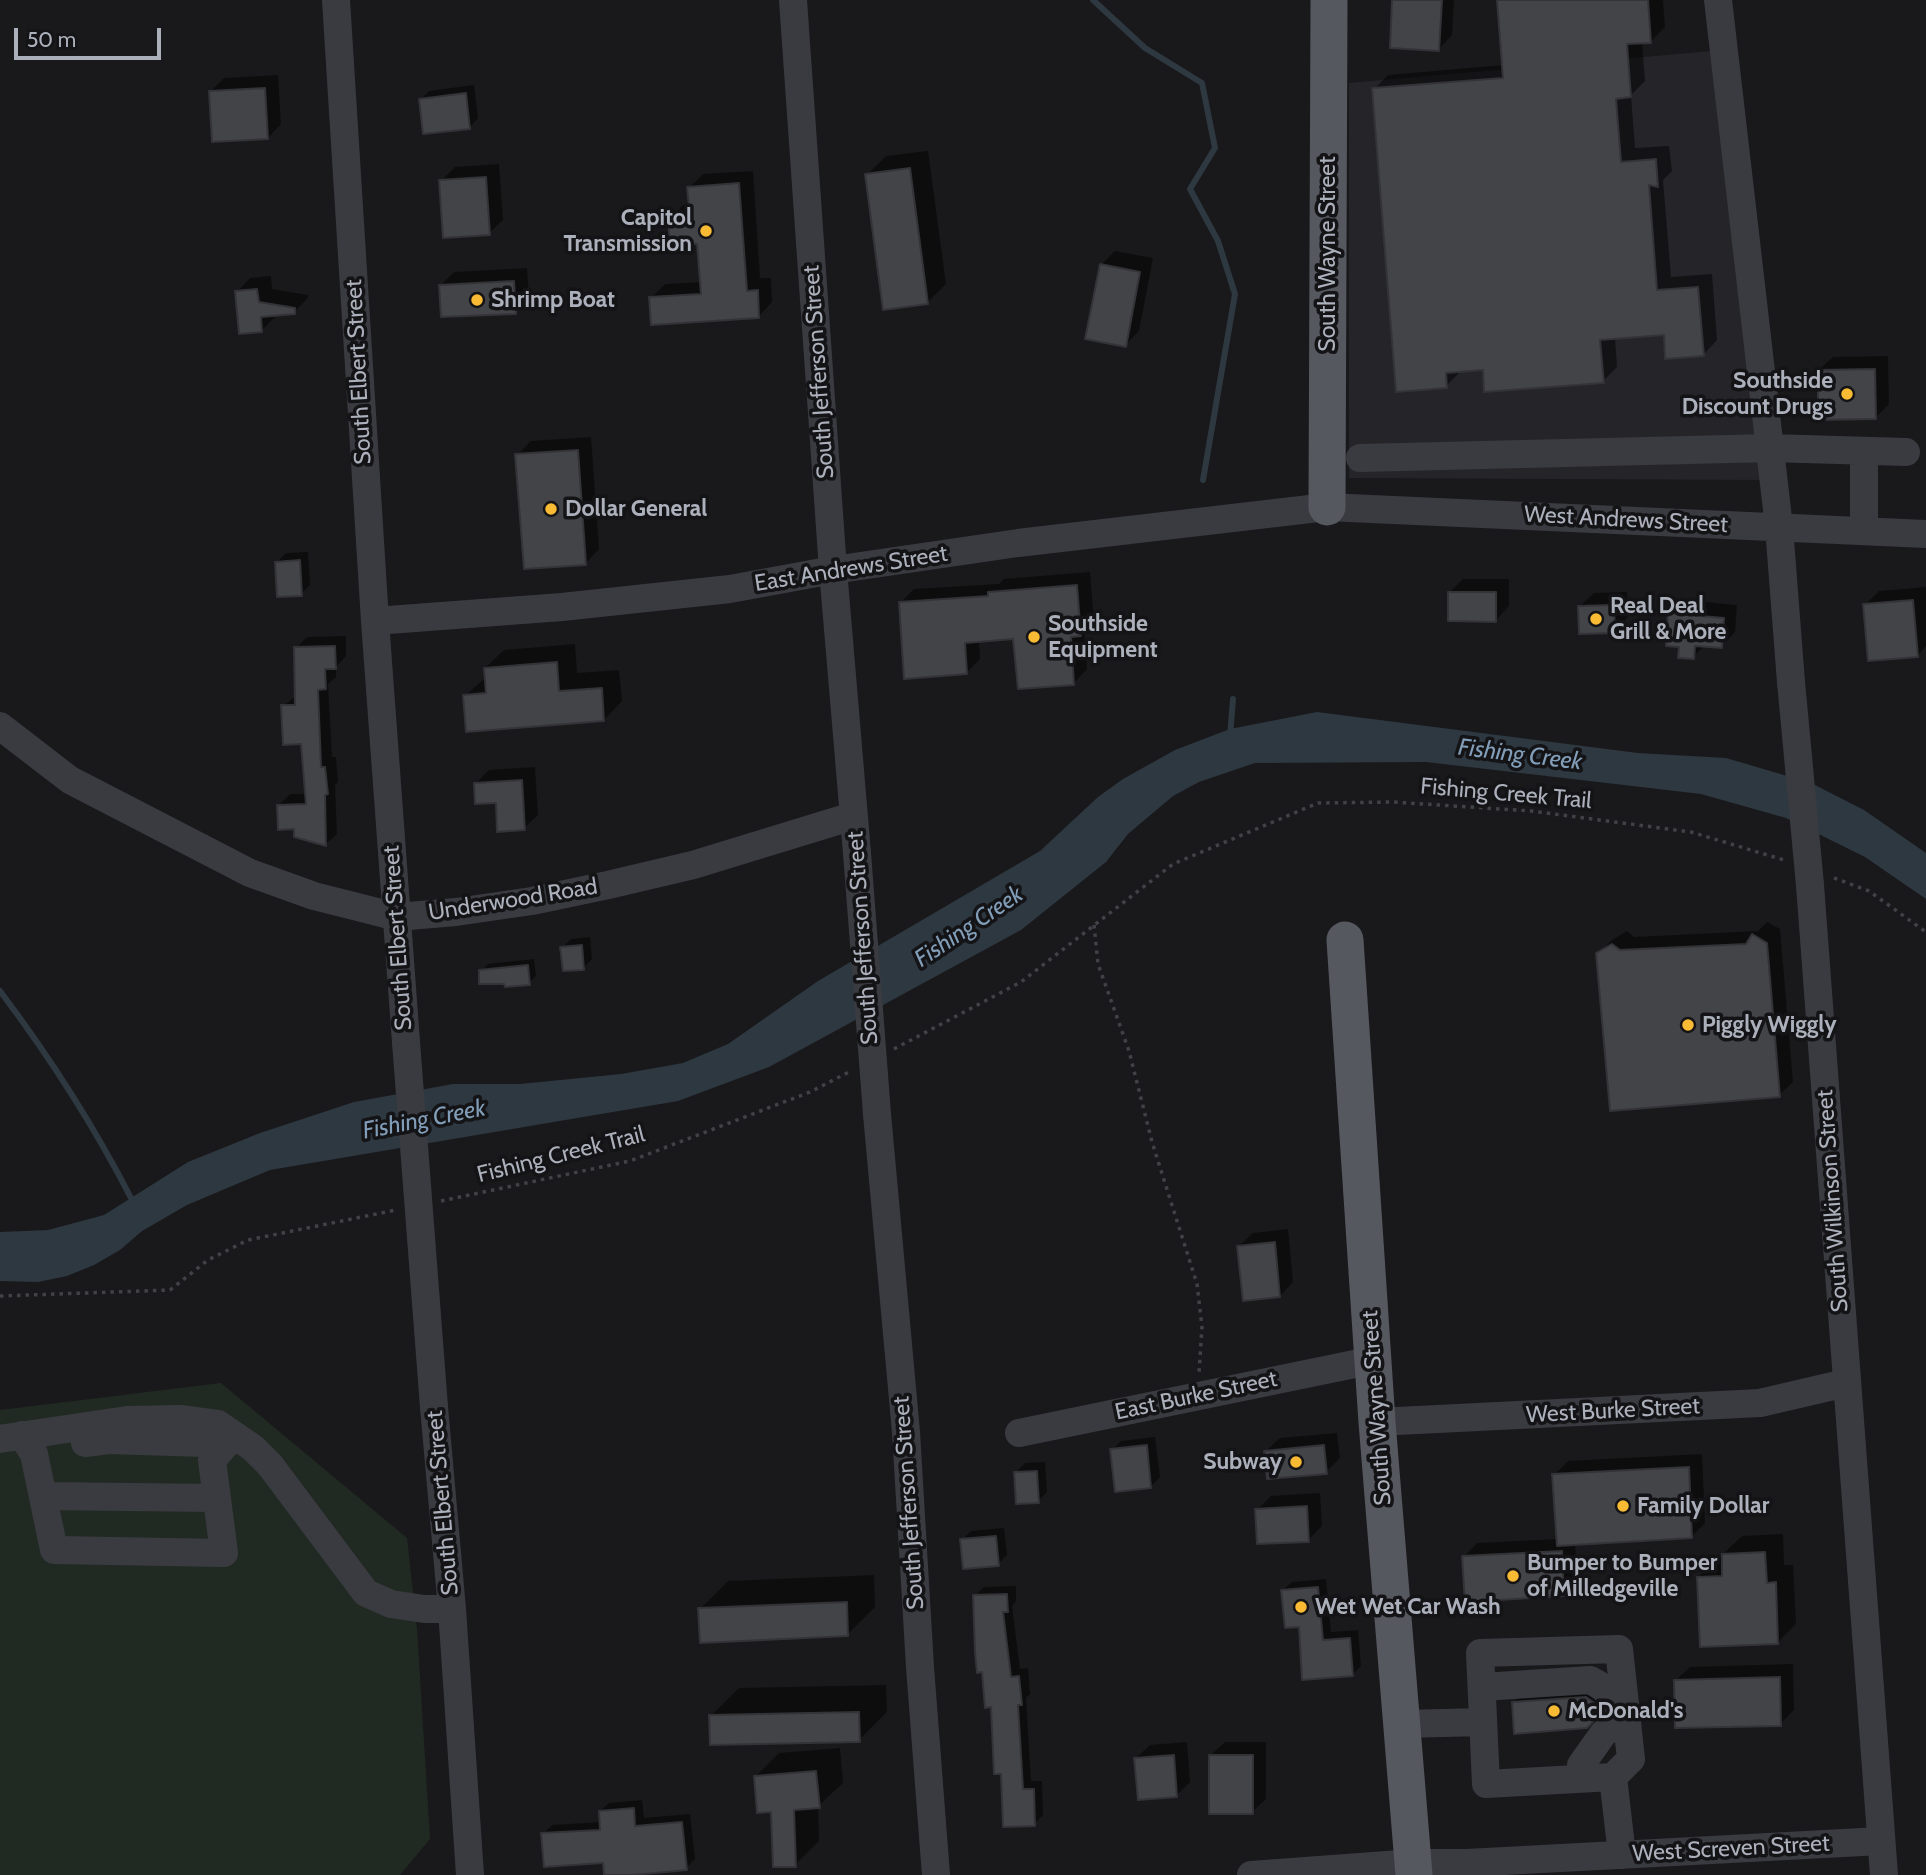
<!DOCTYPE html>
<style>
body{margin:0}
#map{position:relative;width:1926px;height:1875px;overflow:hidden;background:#19191b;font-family:Cabin,sans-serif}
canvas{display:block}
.scale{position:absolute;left:14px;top:28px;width:147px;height:32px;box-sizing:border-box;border:4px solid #abb0bb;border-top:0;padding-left:9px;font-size:21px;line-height:24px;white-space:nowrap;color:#abb0bb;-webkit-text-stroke:5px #141417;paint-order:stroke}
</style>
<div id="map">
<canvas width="1926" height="1875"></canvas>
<div class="scale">50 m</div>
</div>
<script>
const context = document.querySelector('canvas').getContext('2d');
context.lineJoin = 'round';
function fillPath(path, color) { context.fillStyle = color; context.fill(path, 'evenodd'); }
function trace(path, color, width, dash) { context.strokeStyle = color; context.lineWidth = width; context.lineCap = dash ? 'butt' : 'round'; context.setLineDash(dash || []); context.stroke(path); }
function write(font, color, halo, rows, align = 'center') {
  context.font = font + ' Cabin,sans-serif'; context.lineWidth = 7; context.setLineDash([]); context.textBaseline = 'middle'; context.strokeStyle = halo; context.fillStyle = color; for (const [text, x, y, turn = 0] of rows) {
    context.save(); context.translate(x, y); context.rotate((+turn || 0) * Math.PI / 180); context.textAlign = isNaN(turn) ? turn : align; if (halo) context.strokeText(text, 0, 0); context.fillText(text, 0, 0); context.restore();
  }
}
fillPath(new Path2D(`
 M1712,51l52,429 -415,-2v-395z`), '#252529');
fillPath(new Path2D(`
 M221,1383l186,155 10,91 13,210 -30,36h-400v-465z`), '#212a22');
fillPath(new Path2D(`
 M1317,712l321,41 88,5 85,25 53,27 62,43v46l-61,-42 -79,-39 -85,-24 -275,-32 -171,1 -56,19 -26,14 -45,38 -22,28 -85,68 -252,137 -91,34 -408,69 -83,35 -45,26 -22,19 -26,15 -27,11 -29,6 -38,-1v-49l48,-2 56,-15 84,-53 72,-29 94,-31 99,-18h67l101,-10 62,-11 45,-19 90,-63 222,-130 58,-54 25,-18 52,-29 55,-21z`), '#2e3840');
fillPath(new Path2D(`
 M1394,0h60l-2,35 -13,14z
 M1498,0h165l2,27 -14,14 -9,1 3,39 -14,14 4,53 34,-2 3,25 -9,9 8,97 41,-3 5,66 -14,15 -38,-22 -50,4 2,30 -14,14 -119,-13 -24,4 -14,14 -72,-297 14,-14 116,-10z
 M278,75l3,49 -13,14 -58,-46 14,-14z
 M474,85l4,33 -8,9 -49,-28 8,-8z
 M928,151l18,133 -19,19 -60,-128 19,-19z
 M499,164l4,56 -14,13 -48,-52 14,-14z
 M753,171l7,107h11l1,24 -13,14 -108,-18 14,-14 37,-2 -3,-40 -29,-23 13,-14h7l-1,-17 14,-14z
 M1115,251l38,7 -14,73 -14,14 -24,-80z
 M527,268l2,30 -14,14 -75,-26 14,-14z
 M271,276l1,13 36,6v3l-14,14 -19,2v3l-13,13 -25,-38 13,-14z
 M1888,356l1,48 -13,13 -57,-47 14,-13z
 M591,437l8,112 -13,14 -69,-108 14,-14z
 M308,552l2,33 -9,9 -24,-32 9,-9z
 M1090,572l4,49 -10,10 3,38 -13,14 -59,-46 -36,3 1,19 -14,14 -66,-70 14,-14 85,-5 5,-5z
 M1463,579h46v27l-13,14 -46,-28z
 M1926,587v59l-8,9 -53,-50 14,-14z
 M1627,592l1,25 -14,14 -34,-25 14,-13z
 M1684,600l53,5 -2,27 -14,14 -16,-1 -12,12 -12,-11 -11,-32z
 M346,636v20l-10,11v10l-8,7 4,73h4l2,25 -3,3 2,49 -11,10 -30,-16 -17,-23 11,-11h17l-5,-52 -19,-36 14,-11 -1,-47 11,-11z
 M575,644l2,29 42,-3 3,31 -18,19 -139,-24 21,-19 -1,-9 19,-18z
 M535,767l3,48 -14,13 -48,-45 13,-13z
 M1767,922l13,7 13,153 -14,13 -181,-141 14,-14 15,-9 7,6 124,-6z
 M590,937l2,22 -9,9 -21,-20 9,-9z
 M534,959l2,17 -7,7 -23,-1 -25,-11 7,-7z
 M1288,1229l5,53 -13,14 -41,-50 14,-13z
 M1337,1433l3,25 -14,14 -60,-21 14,-13z
 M1155,1437l5,40 -9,9 -39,-36 9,-9z
 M1702,1454l3,69 -13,13 -117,7 2,37 -14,14 -99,-37 13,-14 81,-4 -4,-64 14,-14z
 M1045,1462l2,30 -9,9 -22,-29 9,-9z
 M1320,1493l2,33 -14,14 -51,-30 14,-14z
 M1004,1528l3,27 -9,9 -36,-24 9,-9z
 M1783,1534l1,31h9l3,59 -19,19 -79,-66 19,-18h6v-5l19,-18z
 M874,1575l1,32 -28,28 -147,-26 28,-28z
 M1326,1579l5,53 27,-2 3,36 -9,9 -52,-50 -17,-35 9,-8z
 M1016,1586v15l-4,5 8,63 8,-1 2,26 -4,4 5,83h11l1,34 -9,9 -31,-52 -28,-176 9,-9z
 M1793,1664l1,46 -14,14 -104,-44 14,-13z
 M1601,1684l9,18 -24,25 -72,-25 13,-13z
 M886,1685l1,27 -28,28 -148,-24 28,-28z
 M1187,1742l3,40 -13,13 -41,-37 14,-13z
 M1225,1742h41v57l-14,13 -41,-57z
 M840,1748l3,35 -25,23 1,35 -24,24 -22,-55 -18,-33 24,-24z
 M642,1800l2,18 46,-4 5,45 -9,9 -81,7 -1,-13 -61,-28 9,-9 49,-3 -1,-11 9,-8z`), '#0007');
trace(new Path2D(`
 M1093,0l52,48 57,35 13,65 -25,41 28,52 17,53 -32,186
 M1230,736l3,-37
 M0,991c49,65 94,135 131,207`), '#2e3840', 6);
const building = new Path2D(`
 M1392,0h50l-3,51 -49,-3z
 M1497,0h151l3,43 -24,1 4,53 -15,2 5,63 35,-3 2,28 -9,-2 8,105 41,-3 6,69 -39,3 -1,-24 -64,5 4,43 -120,9 -1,-22 -37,3 1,15 -51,4 -24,-304 131,-10z
 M265,88l3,51 -56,3 -3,-51z
 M466,93l4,36 -47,5 -4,-35z
 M910,168l18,136 -45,6 -18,-136z
 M486,177l4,58 -47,3 -4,-58z
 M739,183l8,108 11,-1 1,28 -108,7 -2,-28 52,-3 -4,-50 -27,2 -2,-28 22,-1 -3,-30z
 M1100,264l40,8 -14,75 -41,-8z
 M514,281l2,33 -75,3 -2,-32z
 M257,289l2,13 36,6v6l-34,3 1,15 -23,2 -4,-43z
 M1875,369l1,50 -58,1v-50z
 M578,450l8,115 -62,4 -9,-115z
 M300,560l2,36 -25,1 -2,-35z
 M1077,585l4,51 -10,1 3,48 -56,4 -5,-50 -48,4 2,31 -63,5 -5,-77 89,-6v-4z
 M1448,592h48v30l-48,-1z
 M1913,600l5,57 -50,4 -5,-57z
 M1614,605l1,28 -36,1 -1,-28z
 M1668,613l56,5 -2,30 -27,-2 -1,13 -16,-1 1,-11 -13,-1z
 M335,646l1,23h-11l1,20 -8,1 3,77h4l3,27 -3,1 1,51 -32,-9v-8l-16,1 -1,-25 29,-1 -5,-60 -18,1 -2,-40h14l-1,-58z
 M557,662l2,29 43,-3 2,33 -138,11 -3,-37 23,-2 -2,-25z
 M522,780l3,50 -28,2 -1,-29 -21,1 -1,-21z
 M1752,934l15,9 13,154 -170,14 -14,-158 16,-9 8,6 126,-6z
 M582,945l2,25 -21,1 -3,-24z
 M528,965l2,20 -25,2 -1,-3h-25v-14z
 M1275,1242l5,55 -37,4 -6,-55z
 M1147,1445l4,43 -36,4 -5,-43z
 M1324,1445l3,29 -60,5 -3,-28z
 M1689,1467l3,71 -135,8 -5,-72z
 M1037,1471l2,32 -23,1 -2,-32z
 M1307,1506l2,36 -52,2 -2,-35z
 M996,1536l3,30 -36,3 -3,-30z
 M1562,1551l2,45 -99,6 -3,-46z
 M1765,1552l2,31 9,-1 2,62 -78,3 -3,-70 25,-1v-22z
 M1318,1587l5,53 27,-2 3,38 -51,4 -3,-53 -14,1 -4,-38z
 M1007,1594l1,18h-5l8,65 8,-1 3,29h-4l5,84h11l1,37 -32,1 -2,-53h-7l-3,-67 -6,1 -3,-36 -5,1 -2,-21 -2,-57z
 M847,1602l1,34 -148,7 -2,-35z
 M1780,1677l1,49 -106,2 -1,-48z
 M1586,1697l10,7 1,14 -10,10 -73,6 -2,-32z
 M859,1712l1,30 -150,3 -1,-30z
 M1174,1755l3,42 -39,3 -4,-42z
 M1209,1755h44v59h-44z
 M816,1771l4,37 -26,2 2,57h-23l-2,-55 -14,1 -3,-37z
 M634,1808l1,18 47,-4 5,48 -54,5h-29l-1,-12 -59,4 -3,-34 59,-3 -1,-19z`);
fillPath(building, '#434448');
trace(building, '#333338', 2);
trace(new Path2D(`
 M1834,878l35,13 57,41
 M1094,925l4,39 31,87 23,91 45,142 5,43 -3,46
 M894,1049l127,-67 152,-118 145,-61 75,-1 138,9 160,21 93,28
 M441,1201l189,-40 180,-69 39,-20
 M0,1296l170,-6 38,-30 40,-20 148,-30`), '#404248', 3.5, [3.5, 5]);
trace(new Path2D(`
 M336,0l39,621 31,421
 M793,0l40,570 24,283
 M1718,0l61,527 12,155
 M1360,458l410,-10 136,4
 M1864,531v-80
 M375,621l187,-14 168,-18 103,-19 185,-27 309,-36 599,27
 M0,726l70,54 180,93 64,23 83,21 59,-5 76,-11 76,-16 85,-20 160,-49
 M1810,885l74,990
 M877,1114l29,318 14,235 16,208
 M434,1407l18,202 18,266
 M1377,1422l383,-19 86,-20
 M1019,1433l355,-73
 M22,1435l12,19 20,96 170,3 -12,-93 22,-25
 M0,1439l127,-19 53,-1 38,5 35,24 17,17 96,128 25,11 33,5h28
 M85,1443l24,-3 96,3 15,8
 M43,1496l174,2
 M1619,1649l12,110 -18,18 -127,7 -6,-131z
 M1482,1687l108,-7c21,10 24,19 28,41
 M1403,1724l80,-2
 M1581,1765l22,-31 15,-13
 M1613,1777l9,78
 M1251,1875l163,-12h53l414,-22`), '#3a3b41', 28);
trace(new Path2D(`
 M1327,507l2,-507
 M1345,940l32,482 37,453`), '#565860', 37);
trace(new Path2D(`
 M1791,682l19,203
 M857,853l20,261
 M406,1042l28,365`), '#3a3b41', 28);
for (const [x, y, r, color] of [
 [706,231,7,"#f9ba34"],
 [477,300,7,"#f9ba34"],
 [1847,394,7,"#f9ba34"],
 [551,509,7,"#f9ba34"],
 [1596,619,7,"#f9ba34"],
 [1034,637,7,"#f9ba34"],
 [1688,1025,7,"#f9ba34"],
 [1296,1462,7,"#f9ba34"],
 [1623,1506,7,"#f9ba34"],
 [1513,1576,7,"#f9ba34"],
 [1301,1607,7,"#f9ba34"],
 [1554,1711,7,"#f9ba34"]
]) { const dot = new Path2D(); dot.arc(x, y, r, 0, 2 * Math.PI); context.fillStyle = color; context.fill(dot); trace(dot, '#141417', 2.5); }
write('bold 23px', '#abb0bb', '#141417', [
 ["Capitol",692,218,"right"],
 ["Transmission",692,244,"right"],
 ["Shrimp Boat",491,300],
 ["Southside",1833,381,"right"],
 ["Discount Drugs",1833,407,"right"],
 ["Dollar General",565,509],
 ["Real Deal",1610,606],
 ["Grill & More",1610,632],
 ["Southside",1048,624],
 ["Equipment",1048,650],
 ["Piggly Wiggly",1702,1025],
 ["Subway",1282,1462,"right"],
 ["Family Dollar",1637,1506],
 ["Bumper to Bumper",1527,1563],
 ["of Milledgeville",1527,1589],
 ["Wet Wet Car Wash",1315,1607],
 ["McDonald's",1568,1711]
], 'left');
write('23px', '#abb0bb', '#141417', [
 ["South Wayne Street",1328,254,-90],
 ["South Elbert Street",359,372,-93],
 ["South Jefferson Street",819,372,-94],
 ["West Andrews Street",1626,520,3],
 ["East Andrews Street",851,569,-9],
 ["Fishing Creek Trail",1506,794,5],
 ["Underwood Road",513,900,-9],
 ["South Elbert Street",398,938,-94],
 ["South Jefferson Street",863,938,-94],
 ["Fishing Creek Trail",561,1155,-14],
 ["South Wilkinson Street",1833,1201,-94],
 ["East Burke Street",1196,1396,-12],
 ["South Wayne Street",1377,1408,-94],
 ["West Burke Street",1613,1411,-3],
 ["South Elbert Street",443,1503,-95],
 ["South Jefferson Street",909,1503,-94],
 ["West Screven Street",1731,1849,-3]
]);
write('italic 24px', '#819db7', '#141417', [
 ["Fishing Creek",1520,755,7],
 ["Fishing Creek",969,927,-34],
 ["Fishing Creek",424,1120,-11]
]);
</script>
